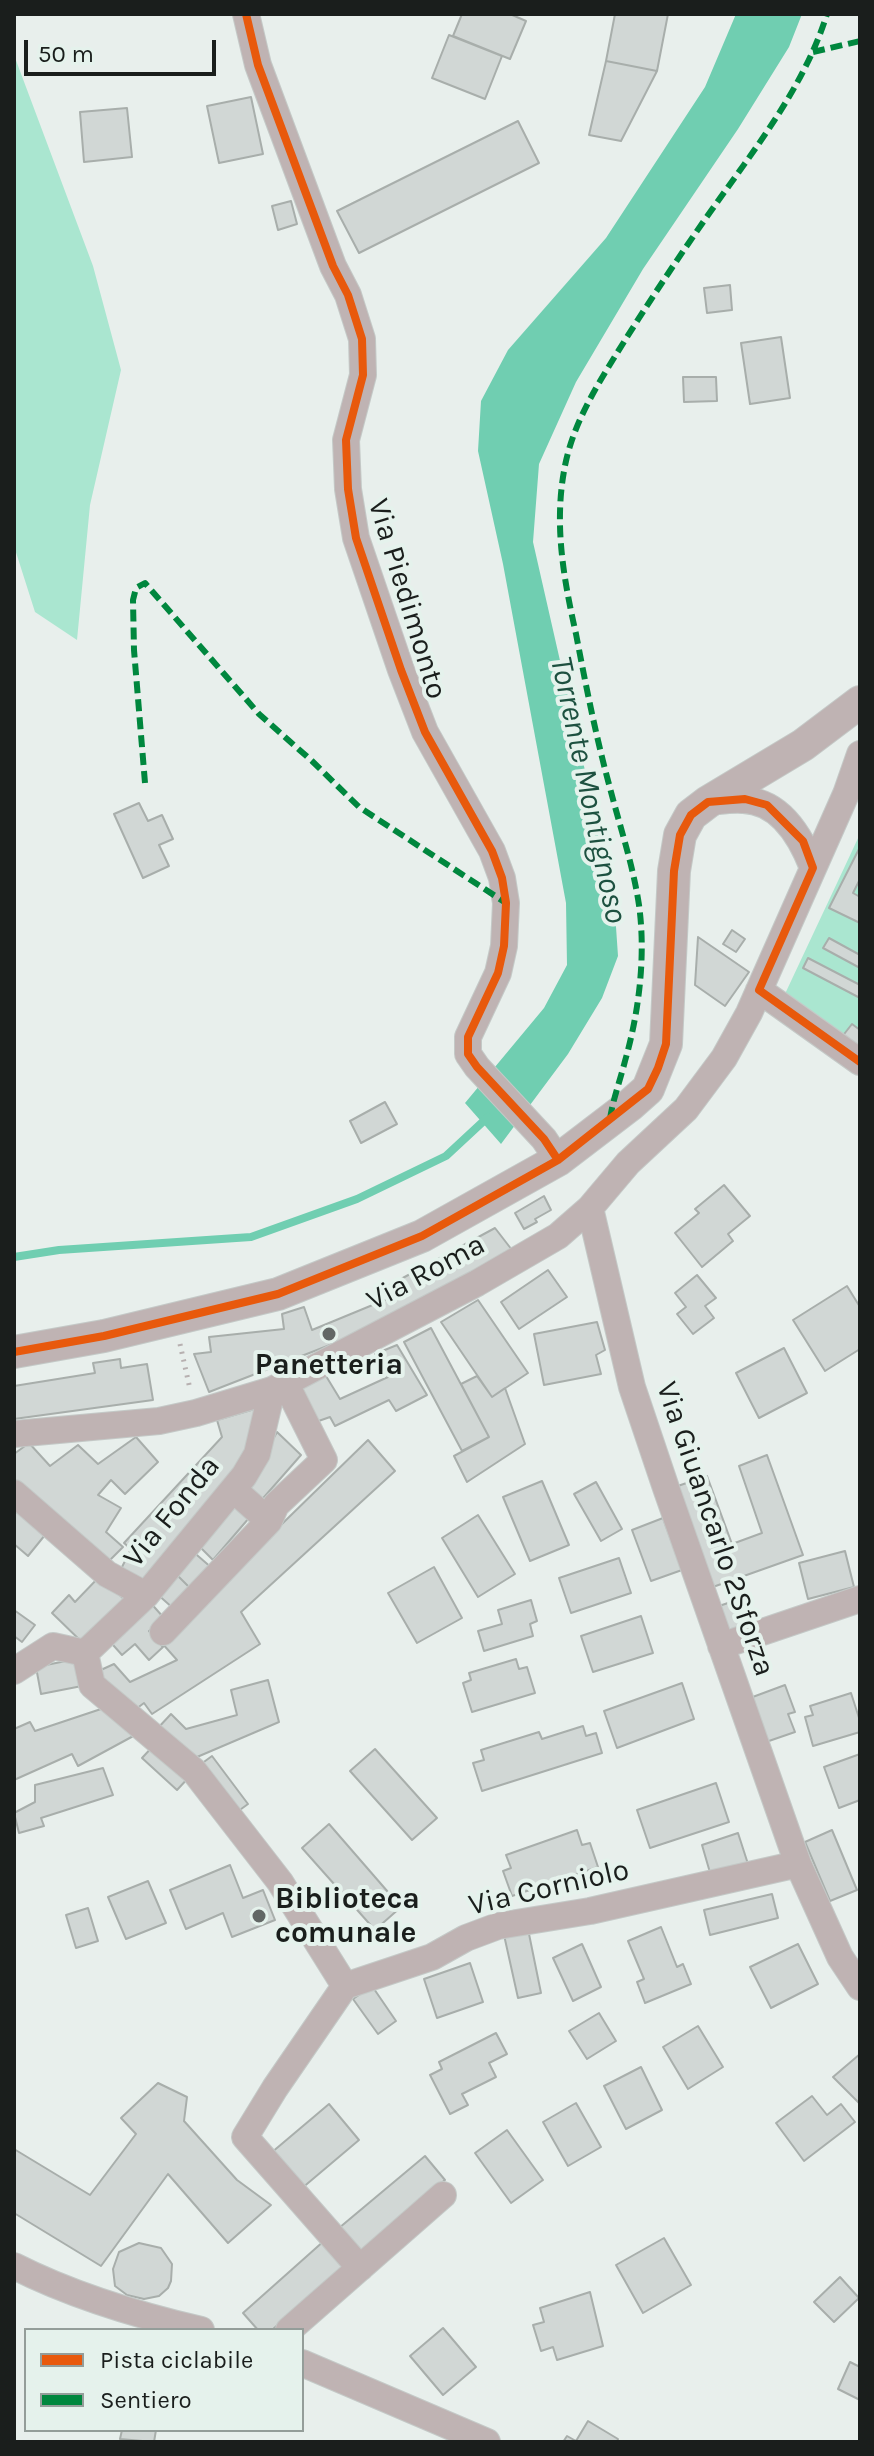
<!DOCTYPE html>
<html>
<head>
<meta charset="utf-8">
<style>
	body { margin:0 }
	#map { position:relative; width:874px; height:2456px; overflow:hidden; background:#e8efec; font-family:Karla,sans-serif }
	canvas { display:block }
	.frame { position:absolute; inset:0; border:16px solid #1a1e1c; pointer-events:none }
	.legend { position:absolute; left:24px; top:2328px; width:280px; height:104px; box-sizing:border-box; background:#e5f2ec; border:2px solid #949d99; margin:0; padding:10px 14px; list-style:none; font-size:24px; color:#1a1e1c }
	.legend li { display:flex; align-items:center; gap:16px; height:40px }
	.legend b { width:40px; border:2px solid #949d99 }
	.scale { position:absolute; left:24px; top:40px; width:192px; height:36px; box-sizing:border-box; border:4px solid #1a1e1c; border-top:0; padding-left:10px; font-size:24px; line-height:28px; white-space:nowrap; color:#1a1e1c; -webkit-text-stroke:6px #e5f2ec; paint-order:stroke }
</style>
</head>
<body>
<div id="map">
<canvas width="874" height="2456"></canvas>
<div class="frame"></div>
<ul class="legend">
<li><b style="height:10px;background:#e8590c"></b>Pista ciclabile</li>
<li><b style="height:10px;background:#00873e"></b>Sentiero</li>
</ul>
<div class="scale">50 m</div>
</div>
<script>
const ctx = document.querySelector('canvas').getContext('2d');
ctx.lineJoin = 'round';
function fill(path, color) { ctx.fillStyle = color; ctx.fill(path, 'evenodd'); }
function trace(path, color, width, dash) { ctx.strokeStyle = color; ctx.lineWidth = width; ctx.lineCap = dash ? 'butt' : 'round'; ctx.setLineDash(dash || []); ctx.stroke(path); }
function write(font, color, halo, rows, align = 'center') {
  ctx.font = font + ' Karla,sans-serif'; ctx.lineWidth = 8; ctx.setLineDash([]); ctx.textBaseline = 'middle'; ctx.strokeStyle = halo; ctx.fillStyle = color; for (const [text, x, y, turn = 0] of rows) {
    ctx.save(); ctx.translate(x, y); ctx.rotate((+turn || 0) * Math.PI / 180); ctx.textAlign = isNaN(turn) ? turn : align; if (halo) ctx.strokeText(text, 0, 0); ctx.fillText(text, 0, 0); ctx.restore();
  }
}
fill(new Path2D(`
	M14,55L93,266L121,370L90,505L77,640L35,612L14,546Z
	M860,834V1055L784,996Z`), '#aae6d0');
fill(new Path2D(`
	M736,14H802L789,47L738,129L643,269L576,382L539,464L533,542L614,898L618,956L602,998L568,1054L501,1144L465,1103L544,1008L567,965L566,903L503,564L478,451L481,401L508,350L606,238L705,87Z`), '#70ceb1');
trace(new Path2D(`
	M14,1257L59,1250L251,1237L357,1199L446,1156L488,1117`), '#70ceb1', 8);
const building = new Path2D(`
	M462,14H510L526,21L510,59L453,36Z
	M615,14H668L657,71L606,61Z
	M449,35L502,56L485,99L432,78Z
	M606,61L657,71L621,141L589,135Z
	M251,97L263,154L219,163L207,106Z
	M127,108L132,157L84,162L80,112Z
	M518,121L539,163L359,253L337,211Z
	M291,201L297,224L278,230L272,206Z
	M730,285L732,310L707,313L704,288Z
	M781,337L790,398L750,404L741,343Z
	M683,377H716L717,401L684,402Z
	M139,803L148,821L162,815L173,839L159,845L169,866L143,878L114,814Z
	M860,847V879L853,893L860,897V923L829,908Z
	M732,930L745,939L736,952L723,944Z
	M698,937L749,972L725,1006L695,985Z
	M829,938L860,955V968L823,948Z
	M808,958L860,985V998L803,968Z
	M852,1024L860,1030V1052L841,1038Z
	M385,1102L397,1124L361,1143L350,1121Z
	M724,1185L750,1216L728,1234L733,1241L702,1267L675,1233L699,1213L695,1209Z
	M544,1196L551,1210L535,1219L537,1222L524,1229L515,1213Z
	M495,1228L512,1250L407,1315L209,1392L194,1354L211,1352L209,1337L284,1329L282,1314L304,1307L312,1330L392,1297L388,1286Z
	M548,1270L567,1297L519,1329L501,1302Z
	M697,1275L716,1298L705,1306L714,1318L693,1334L677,1314L686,1307L675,1293Z
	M847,1286L860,1307V1349L825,1371L793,1320Z
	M478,1300L528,1373L492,1397L441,1322Z
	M597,1322L605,1350L596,1355L601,1374L544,1385L534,1334Z
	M431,1328L489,1437L462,1451L404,1342Z
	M397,1345L427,1395L396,1411L389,1400L335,1426L330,1417L310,1424L290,1391L326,1376L340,1399L388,1377L375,1354Z
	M784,1348L807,1393L759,1418L736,1373Z
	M120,1359L121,1368L147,1364L153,1400L14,1419V1386L95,1373L93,1363Z
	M477,1376L492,1397L505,1388L525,1444L467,1482L454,1456L489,1437L461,1384Z
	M265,1406L237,1473L142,1588L118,1575L131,1549L124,1543L222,1437L217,1420Z
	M277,1432L301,1455L258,1504L244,1493Z
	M136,1437L158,1462L125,1494L111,1480L98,1495L121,1508L106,1532L123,1547L104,1566L14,1485V1454L29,1443L50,1466L78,1445L98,1464Z
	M368,1440L395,1471L241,1612L260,1644L152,1714L144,1703L132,1712L92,1674L114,1664L130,1682L177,1660L161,1642Z
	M767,1455L803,1555L710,1588L672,1488L707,1476L732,1544L762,1533L739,1466Z
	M542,1481L569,1545L530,1561L503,1497Z
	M596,1482L622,1529L601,1541L574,1494Z
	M240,1500L249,1518L213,1560L197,1544Z
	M17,1511L45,1535L28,1556L14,1544V1515Z
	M478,1515L515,1574L478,1597L442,1538Z
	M663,1518L682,1570L651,1581L632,1530Z
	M190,1549L213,1569L192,1590L173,1571Z
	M845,1551L854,1587L808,1599L799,1563Z
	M619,1558L631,1593L571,1613L559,1578Z
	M434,1567L462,1618L417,1643L388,1593Z
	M173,1571L192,1590L174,1609L156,1593Z
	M100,1576L129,1604L87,1647L52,1613L69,1595L75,1602Z
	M746,1597L755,1622L726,1632L716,1607Z
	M148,1600L164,1618L149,1631L163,1647L149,1660L135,1644L122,1655L105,1636Z
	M531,1600L537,1621L530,1624L533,1636L484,1651L478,1631L502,1624L498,1610Z
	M14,1610L35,1625L22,1642L14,1636Z
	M641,1616L653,1653L593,1672L581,1636Z
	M81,1658L87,1685L41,1694L36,1667Z
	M516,1659L519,1669L527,1667L535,1693L472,1712L463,1683L471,1680L469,1673Z
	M268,1680L279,1722L190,1760L157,1729L171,1714L186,1729L237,1715L231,1690Z
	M682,1683L694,1719L617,1748L604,1711Z
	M785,1685L795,1712L788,1714L795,1732L766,1742L750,1698Z
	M851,1693L860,1721V1732L813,1746L805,1717L813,1715L810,1706Z
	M110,1706L137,1734L78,1766L72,1754L14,1780V1729L30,1722L35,1731Z
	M583,1726L586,1736L596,1733L602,1753L482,1791L473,1763L484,1760L481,1750L539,1732L542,1739Z
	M156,1743L191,1775L177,1790L142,1758Z
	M375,1749L437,1818L412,1840L350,1771Z
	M860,1754V1800L839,1808L824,1767Z
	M212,1756L248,1804L233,1815L197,1767Z
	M103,1768L113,1795L41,1818L44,1826L19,1833L14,1813L35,1802V1785Z
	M716,1783L729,1822L650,1848L637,1810Z
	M329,1824L401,1907L375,1930L302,1848Z
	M577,1830L582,1845L590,1843L598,1867L512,1896L503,1871L511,1868L506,1855Z
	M832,1830L857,1890L830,1901L805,1842Z
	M738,1833L748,1864L711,1876L702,1845Z
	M230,1865L243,1898L263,1890L275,1920L232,1937L223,1913L186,1929L170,1890Z
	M148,1881L166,1923L126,1939L108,1897Z
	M772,1894L778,1918L710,1935L704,1910Z
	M88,1908L98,1941L76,1948L66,1915Z
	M661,1927L677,1967L683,1964L691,1984L645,2003L637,1982L644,1979L628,1941Z
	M528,1929L541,1993L518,1998L504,1935Z
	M582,1944L601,1987L573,2001L553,1958Z
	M798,1944L818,1984L771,2008L750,1967Z
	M470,1963L483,2002L437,2018L424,1979Z
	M372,1986L396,2021L378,2034L353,1999Z
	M599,2013L616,2041L587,2059L569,2031Z
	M698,2026L723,2067L688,2089L663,2047Z
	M496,2033L507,2054L489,2063L496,2077L462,2094L468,2105L450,2114L430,2075L442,2069L439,2062Z
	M860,2054V2104L833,2077Z
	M641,2067L662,2110L626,2129L604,2086Z
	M158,2083L187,2097L184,2121L237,2180L271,2205L228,2243L168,2174L101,2266L14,2213V2149L90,2195L136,2134L121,2118Z
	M812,2096L827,2115L841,2104L855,2122L804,2161L776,2123Z
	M576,2103L601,2147L568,2166L543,2122Z
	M329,2104L359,2140L301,2189L271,2153Z
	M507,2130L543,2180L511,2203L475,2153Z
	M425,2156L445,2180L359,2252L339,2228Z
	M664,2238L691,2285L643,2313L616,2265Z
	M325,2240L346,2264L272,2330H258L243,2313Z
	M139,2243L161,2248L172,2264L171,2281L168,2288L159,2296L144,2299L127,2295L115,2286L113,2269L119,2252Z
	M840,2277L859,2298L834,2322L814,2302Z
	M590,2292L603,2346L557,2360L553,2347L541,2351L533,2325L544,2322L540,2308Z
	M443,2328L476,2367L443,2395L410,2356Z
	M850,2362L860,2367V2400L838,2389Z
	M588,2421L618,2439L617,2442H563L567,2436L576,2441Z
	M122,2430H156L154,2442L120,2439Z`);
fill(building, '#d1d7d5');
trace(building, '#a8aeab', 2);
const minor = new Path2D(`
	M246,14L258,65L333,266L348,295L362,339L363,375L346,440L348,489L356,538L401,670L425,732L492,851L502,878L506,903L504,946L498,973L468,1037V1054L477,1067L544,1139L558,1160
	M711,802C721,801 732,799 743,800C780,801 801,837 813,868
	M759,990L860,1062
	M590,1208L632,1387L666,1488L798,1864L840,1957L860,1987
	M14,1434L159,1421L196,1413L272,1390L477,1283L558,1236L590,1208L628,1163L686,1109L724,1058L749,1013L846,794L860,754
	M234,1490L269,1521
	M14,1493L107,1574L146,1595
	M163,1632L269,1521L276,1505L324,1460L286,1384
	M721,1646L860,1599
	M85,1653L92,1685L194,1771L280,1882L345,1986
	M85,1653L146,1595L244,1476L257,1454L272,1390
	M14,1671L53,1646L85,1653
	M345,1986L432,1957L466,1938L498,1926L590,1911L798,1864
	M345,1986L275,2088L245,2137L360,2268
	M14,2266C73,2296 137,2315 201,2330
	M289,2330L443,2195
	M302,2363L487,2442`);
const tertiary = new Path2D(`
	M14,1352L104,1336L278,1294L422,1236L558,1160L630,1105L648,1089L666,1044L674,871L680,835L691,815L708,802L803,745L860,702`);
trace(minor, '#c4c9c7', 28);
trace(tertiary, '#c4c9c7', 34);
trace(new Path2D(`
	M180,1344L190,1389`), '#b7b0b0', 5, [2, 6]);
trace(minor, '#bfb3b3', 26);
trace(tertiary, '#bfb3b3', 32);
trace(new Path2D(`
	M813,52L860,41
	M145,783L134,650L133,600L136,588L145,583L259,714L312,761L359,807L506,903
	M610,1119C613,1099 620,1081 625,1061C639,1012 646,956 639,905C633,865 620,827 610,788C596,737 586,686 576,634C563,576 553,520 566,461C576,416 603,376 627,337C656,291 686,246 718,201C760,142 805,84 827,14`), '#00873e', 6, [12, 6]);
trace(new Path2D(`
	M246,14L258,65L333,266L348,295L362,339L363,375L346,440L348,489L356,538L401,670L425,732L492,851L502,878L506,903L504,946L498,973L468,1037V1054L477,1067L544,1139L558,1160
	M14,1352L104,1336L278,1294L422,1236L558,1160L648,1089L658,1068L666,1044L674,871L680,835L691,815L708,802L745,799L767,805L803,841L813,868L759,990L860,1062`), '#e8590c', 8);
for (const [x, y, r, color] of [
	[329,1334,8,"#626765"],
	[259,1916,8,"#626765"]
]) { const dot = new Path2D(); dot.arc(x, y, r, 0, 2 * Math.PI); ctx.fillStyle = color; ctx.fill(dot); trace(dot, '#e5f2ec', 3); }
write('30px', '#1a1e1c', '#e5f2ec', [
	["Via Piedimonto",407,599,73],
	["Via Roma",426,1273,-28],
	["Via Fonda",172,1512,-51],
	["Via Giuancarlo 2Sforza",715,1529,71],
	["Via Corniolo",549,1888,-13]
]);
write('bold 30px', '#1a1e1c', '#e5f2ec', [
	["Panetteria",329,1365],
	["Biblioteca",275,1899,"left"],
	["comunale",275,1933,"left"]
]);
write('italic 32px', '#1d5140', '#e5f2ec', [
	["Torrente Montignoso",588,790,78]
]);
</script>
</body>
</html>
